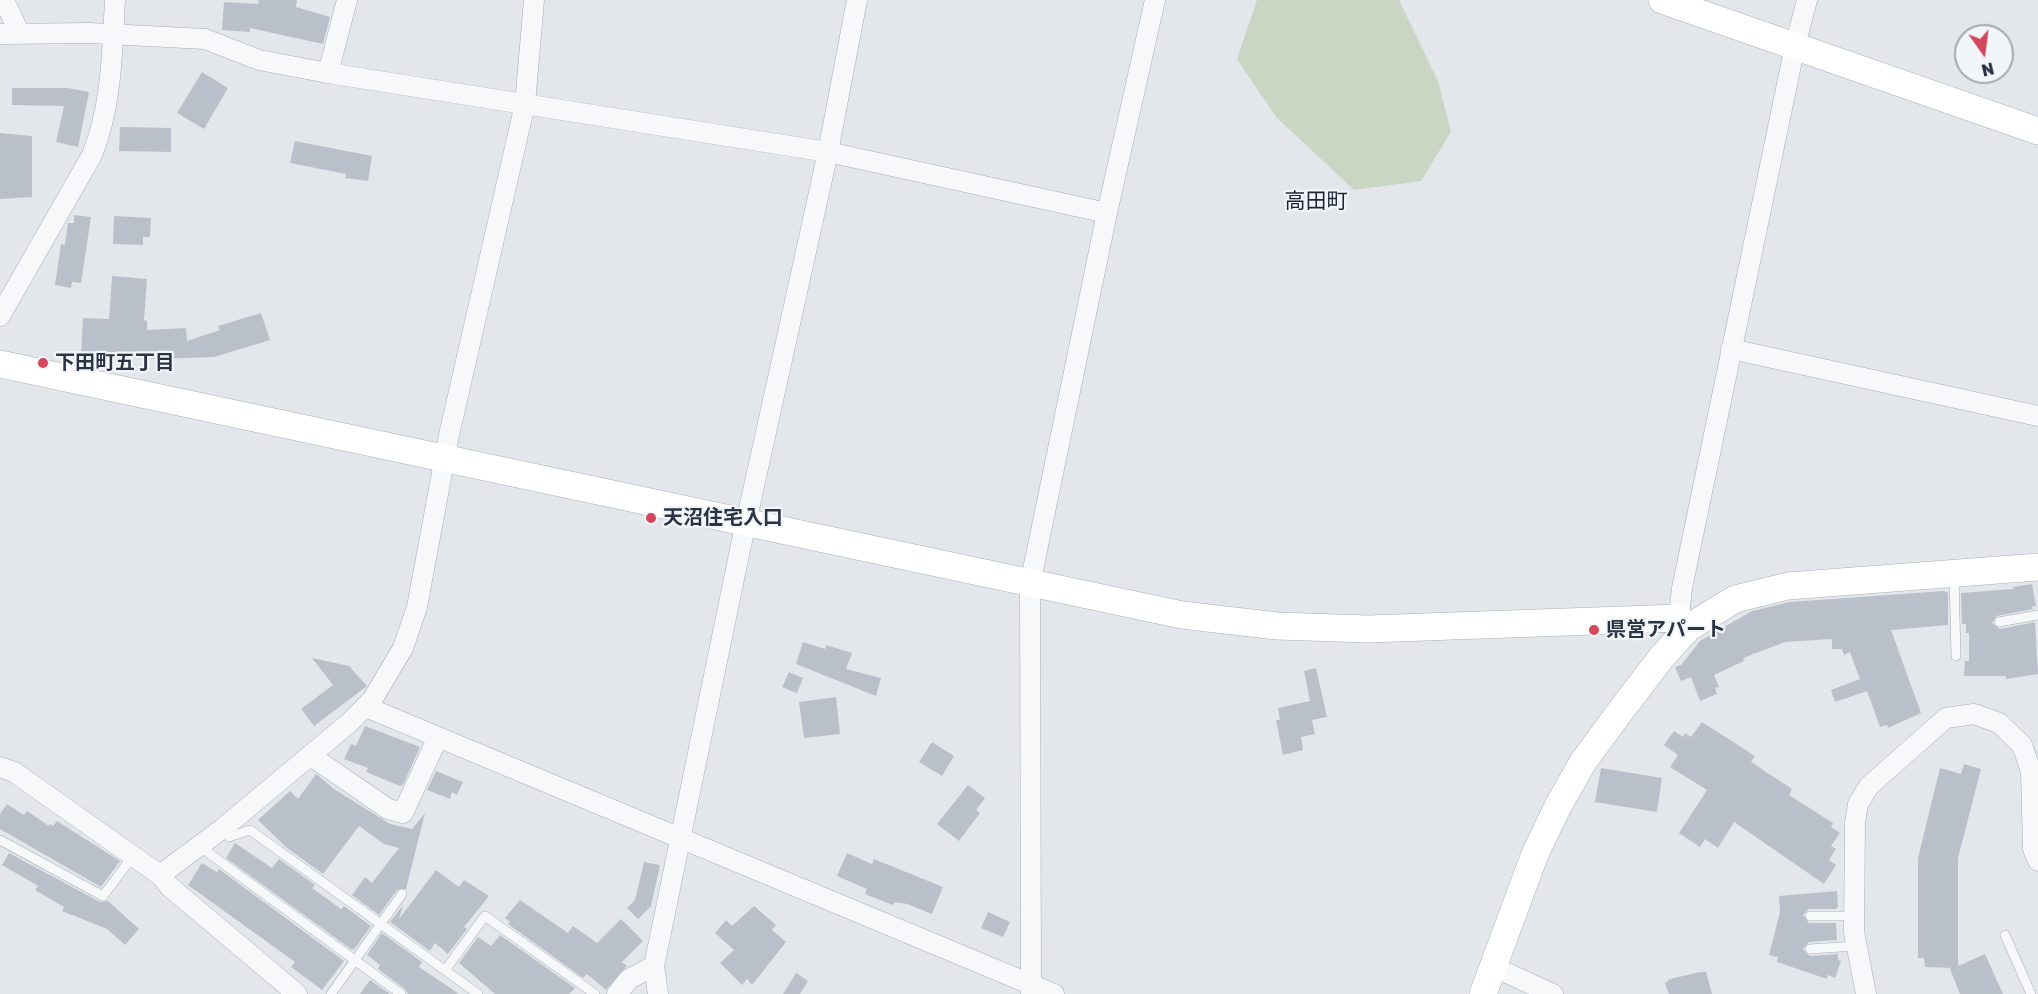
<!DOCTYPE html>
<html>
<head>
<meta charset="utf-8">
<style>
	body { margin:0 }
	#map { position:relative; width:2038px; height:994px; overflow:hidden; background:#e3e7ec; font-family:"Golos Text",sans-serif }
	canvas { display:block }
	.north { position:absolute; left:1954px; top:24px; width:60px; height:60px; box-sizing:border-box; background:#f3f6f9; border:2px solid #a3a8b1; border-radius:50%; rotate:166deg; font-size:16px; font-weight:700; line-height:24px; text-align:center; color:#2a3445 }
	.north::after { content:''; display:block; margin:auto; width:21px; height:27px; background:#d3465b; clip-path:polygon(50% 0,100% 100%,50% 72%,0 100%) }
</style>
</head>
<body>
<div id="map">
<canvas width="2038" height="994"></canvas>
<div class="north">N</div>
</div>
<script>
const ctx = document.querySelector('canvas').getContext('2d');
ctx.lineJoin = 'round';
function fill(path, color) { ctx.fillStyle = color; ctx.fill(path, 'evenodd'); }
function trace(path, color, width, dash) { ctx.strokeStyle = color; ctx.lineWidth = width; ctx.lineCap = dash ? 'butt' : 'round'; ctx.setLineDash(dash || []); ctx.stroke(path); }
function write(font, color, halo, rows, align = 'center') {
  ctx.font = font + ' "Golos Text","Noto Sans JP",sans-serif'; ctx.lineWidth = 4.5; ctx.setLineDash([]); ctx.textBaseline = 'middle'; ctx.strokeStyle = halo; ctx.fillStyle = color; for (const [text, x, y, turn = 0] of rows) {
    ctx.save(); ctx.translate(x, y); ctx.rotate((+turn || 0) * Math.PI / 180); ctx.textAlign = isNaN(turn) ? turn : align; if (halo) ctx.strokeText(text, 0, 0); ctx.fillText(text, 0, 0); ctx.restore();
  }
}
fill(new Path2D(`
	M1257,0H1399L1438,81L1451,132L1421,181L1354,190L1276,117L1237,59Z`), '#c9d6c4');
fill(new Path2D(`
	M259,0H297L296,7L330,17L323,44L250,28V32L222,30L224,2L258,4Z
	M202,72L228,88L204,129L177,113Z
	M12,88H68L89,92L78,147L56,142L64,106L12,105Z
	M120,127L171,128V152L119,151Z
	M0,133L32,136V197L0,199Z
	M295,141L372,156L368,181L345,178L346,174L290,163Z
	M74,215L91,217L81,283L72,282L71,288L55,285L61,244L65,245L68,223H74Z
	M114,216L151,218L150,237H143V245L113,244Z
	M112,276L147,279L144,320L147,321V330L186,328L187,341L220,330L218,326L261,313L270,340L214,357L154,359L81,356L83,318L109,319Z
	M2032,584L2036,606H2032L2033,609L1997,616L1992,623L2000,629L2035,622L2038,674L2006,679V676H1964L1965,661H1969V633H1966V624H1962L1961,593L2014,589L2013,587Z
	M1944,591L1948,593V625L1891,630L1921,713L1888,728L1887,725L1880,727L1867,691L1835,702L1831,690L1860,679L1850,652L1844,655L1842,649H1832V639L1785,642L1743,658L1744,661L1714,675L1719,687L1715,688L1717,694L1700,701L1691,677L1681,681L1675,667L1681,665L1700,641L1752,611L1790,602Z
	M803,642L825,649L826,645L852,653L846,669L881,678L876,696L796,664Z
	M312,658L349,666L367,686L314,726L301,709L333,685Z
	M1316,668L1327,717L1312,720L1315,734L1301,737L1303,750L1283,755L1276,720H1280L1278,708L1310,701L1304,671Z
	M789,672L803,678L797,693L782,687Z
	M836,697L840,734L804,738L799,702Z
	M1702,722L1755,756L1751,762L1792,789L1789,795L1833,823L1831,827L1840,833L1831,846L1836,849L1829,860L1836,865L1824,884L1734,822L1718,848L1705,839L1700,847L1679,833L1707,790L1670,767L1678,755L1664,745L1674,731L1683,737L1685,733L1691,737Z
	M365,726L420,747L403,785L400,786L366,772L368,768L344,759L351,744L356,746Z
	M932,742L954,756L942,776L919,762Z
	M1964,764L1981,769L1958,858V966L1985,954L2003,994H1960L1950,969L1952,968L1925,967L1924,958H1918V858L1940,768L1961,774Z
	M1601,768L1662,778L1657,812L1595,802Z
	M436,771L463,782L457,795L452,792L450,799L427,790Z
	M316,774L334,789L390,824L412,829L425,813L406,889L397,890L379,915L352,895L365,877L372,883L399,848L384,844L359,826L323,874L287,848L258,820L290,791L298,799Z
	M968,785L985,798L976,810L980,813L959,841L937,824Z
	M7,804L24,815L27,811L49,826L50,824L53,826L57,821L120,861L101,887L0,829V814Z
	M235,843L272,868L279,859L315,885L312,888L341,909L344,906L371,926L356,947L352,950L226,858Z
	M9,853L100,902L108,901L139,929L125,945L107,929L62,911L64,907L35,890L38,886L2,865Z
	M847,853L872,864L874,859L943,887L932,914L907,904L895,902L893,905L865,894L867,889L837,876Z
	M644,862L660,865L651,906L638,919L627,908L635,900Z
	M202,863L217,872L219,869L344,961L322,990L291,967L295,962L188,885Z
	M436,870L459,887L464,880L489,896L464,927L467,929L448,954L435,943L430,951L390,922L403,905L399,919Z
	M1837,891L1838,907L1835,909H1809L1803,915L1809,923H1836L1837,940L1809,942L1803,949L1810,956L1838,954V960L1841,961L1835,978L1828,975L1827,979L1777,962L1778,957L1769,955L1780,912L1779,896Z
	M520,900L568,933L573,926L597,943L621,919L643,941L622,962L627,966L606,990L587,974L583,978L508,924L510,922L505,918Z
	M754,906L776,925L772,930L786,942L752,985L747,979L742,985L720,963L734,950L715,933L726,920L732,926Z
	M988,912L1010,922L1003,937L981,928Z
	M382,933L422,962L419,967L459,994H408L405,989L378,969L380,965L367,955Z
	M500,935L575,988L569,994H495L459,963L478,937L491,946Z
	M1700,972H1706L1712,994H1669L1665,983L1670,979Z
	M796,973L808,981L800,994H783Z
	M370,980L390,994H360Z`), '#bac0ca');
const lane = new Path2D(`
	M1954,577L1956,656
	M1999,622L2038,615
	M222,829L229,837L250,830L478,994
	M0,840L103,896L133,856
	M199,846L401,994
	M1810,916H1854
	M2005,935L2031,994
	M1810,949L1856,946
	M446,969L485,916L595,994
	M331,994L402,894`);
const street = new Path2D(`
	M4,0L20,34
	M0,34L90,33L205,39L259,60L328,73L828,152L1107,213
	M328,73L347,0
	M0,316L92,155C112,105 112,53 115,0
	M1731,349L2038,416
	M1679,618L1682,588L1795,46L1807,0
	M366,707L1054,994
	M311,756L388,809L403,813L438,737
	M0,767L14,772L160,875L170,887L297,994
	M160,875L222,829L349,723L372,700L403,648L417,607L449,435L525,104L534,0
	M1494,967L1553,994
	M617,994L629,979L654,966
	M658,994L654,966L741,545L828,152L857,0
	M1031,994L1030,584L1107,213L1155,0
	M1866,994L1854,932L1855,823L1858,804L1869,786L1946,718L1974,714L1999,723L2022,745L2031,771L2033,849L2038,861`);
const secondary = new Path2D(`
	M1662,0L2038,131
	M0,364L1182,615L1277,626L1368,629L1679,618L1688,628
	M1483,994L1535,854L1558,806L1583,762L1619,713L1661,658L1688,628L1735,599L1788,586L2038,567`);
trace(lane, '#a8aeb7', 10);
trace(street, '#a8aeb7', 21);
trace(secondary, '#a8aeb7', 28);
trace(lane, '#f7f8fa', 9);
trace(street, '#f7f8fa', 20);
trace(secondary, '#fff', 27);
for (const [x, y, r, color] of [
	[43,363,6,"#d3465b"],
	[651,518,6,"#d3465b"],
	[1594,630,6,"#d3465b"]
]) { const dot = new Path2D(); dot.arc(x, y, r, 0, 2 * Math.PI); ctx.fillStyle = color; ctx.fill(dot); trace(dot, '#f3f6f9', 2); }
write('bold 20px', '#2a3445', '#f3f6f9', [
	["下田町五丁目",55,363],
	["天沼住宅入口",663,518],
	["県営アパート",1606,630]
], 'left');
write('21px', '#1c2536', '#f3f6f9', [
	["高田町",1316,201]
]);
</script>
</body>
</html>
